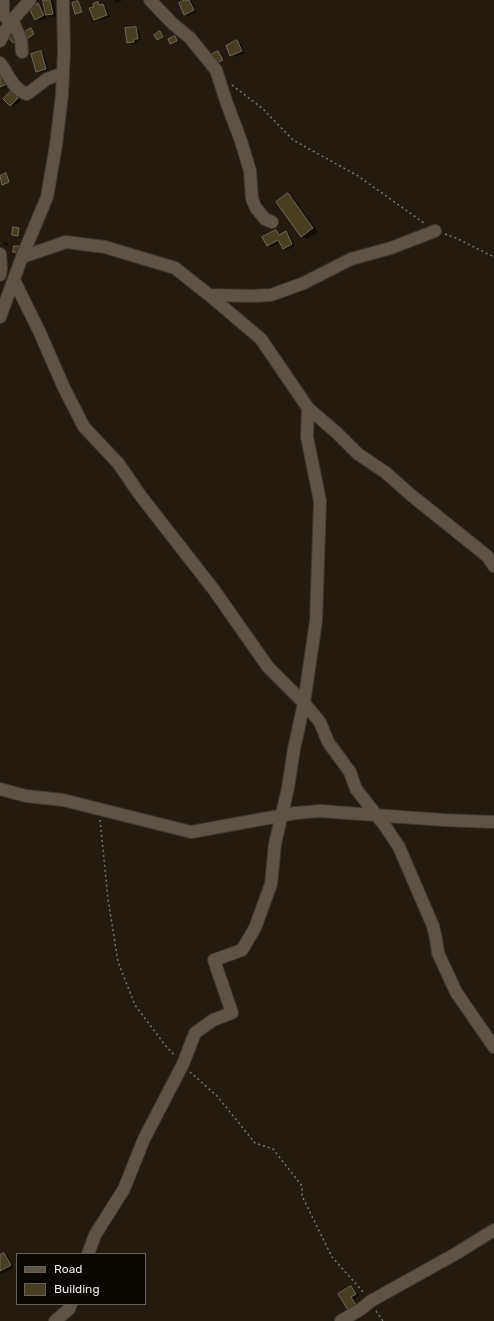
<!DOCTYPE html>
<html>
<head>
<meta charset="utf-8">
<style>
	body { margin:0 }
	#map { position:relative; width:494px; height:1321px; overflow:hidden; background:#231b10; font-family:Rubik,sans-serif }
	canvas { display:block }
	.legend { position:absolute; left:16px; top:1253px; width:130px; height:52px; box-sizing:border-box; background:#0a0703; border:1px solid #65615b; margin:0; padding:5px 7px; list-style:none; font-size:12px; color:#ede7df }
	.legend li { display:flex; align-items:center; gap:8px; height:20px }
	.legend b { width:20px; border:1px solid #65615b }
</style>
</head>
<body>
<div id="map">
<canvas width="494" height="1321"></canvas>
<ul class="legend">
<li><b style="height:5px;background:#5d5447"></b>Road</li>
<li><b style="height:11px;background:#483f21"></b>Building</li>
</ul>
</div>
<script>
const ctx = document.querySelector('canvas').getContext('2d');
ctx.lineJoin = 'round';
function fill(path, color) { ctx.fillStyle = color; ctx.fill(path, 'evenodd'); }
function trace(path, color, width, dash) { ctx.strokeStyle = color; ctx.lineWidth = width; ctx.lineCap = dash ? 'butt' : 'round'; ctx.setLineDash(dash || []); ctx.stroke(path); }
fill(new Path2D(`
	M44,0H53L56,16L50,17L47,15Z
	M114,0H123L117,3Z
	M188,0L192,2L197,12L188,16L185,14Z
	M78,2L83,12L78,14L76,13Z
	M33,3L41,6L47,17L39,21L36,19Z
	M98,3L106,7L110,17L98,21L94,19L96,7Z
	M136,28L139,30L141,40L137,41V43L132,44L128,42Z
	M31,29L35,35L29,39L27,38Z
	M160,32L164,38L159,40L158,39Z
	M175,37L178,42L173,44L171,43Z
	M237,42L241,44L245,53L235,57L231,55Z
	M41,52L44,54L49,70L40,73L37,71Z
	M218,52L224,60L219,63L218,62Z
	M0,77L10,86L2,89L0,88Z
	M15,95L21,101L14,107L10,105Z
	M289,195L294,198L318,232L307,239L301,236Z
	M260,199L264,203L260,206L257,202Z
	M19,229H20L19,236L14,235Z
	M276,231L281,235L286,232L289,234L295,246L287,250L283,248L280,243L271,247L268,245Z
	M4,242L8,243V246L4,245Z
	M4,1254L8,1256L14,1268L2,1274L0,1273V1256Z
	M351,1287L354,1289L359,1296L354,1299L359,1307L348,1309Z`), '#0007');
const building = new Path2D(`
	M43,0H50L53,14L46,15Z
	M185,0H189L194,10L184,15L179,3Z
	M78,1L82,12L75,14L72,3Z
	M33,2L35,5L38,3L44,15L35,20L27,5Z
	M98,2L99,5L103,4L107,15L94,20L89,8L94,7L93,4Z
	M136,27L138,39H134V42L127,43L125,28Z
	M31,28L34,34L27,39L23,33Z
	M11,30L18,39L13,43L6,34Z
	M160,31L163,37L157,40L154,35Z
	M175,36L177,41L170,44L168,39Z
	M237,40L242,51L230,56L226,46Z
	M41,51L46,69L36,72L31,54Z
	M218,51L223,60L217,63L212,54Z
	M3,74L7,84L0,87V76Z
	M11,91L18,98L10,106L3,99Z
	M6,173L9,182L2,185L0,176Z
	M288,193L313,228L301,237L276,202Z
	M13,227L19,228L18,236L12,235Z
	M276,230L279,235L286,231L292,244L283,249L278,240L267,246L262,237Z
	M14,246H21L20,253L13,252Z
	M4,1253L11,1265L0,1271V1255Z
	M351,1286L356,1294L351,1297L356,1305L348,1310L338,1294Z`);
fill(building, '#483f21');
trace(building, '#6d6859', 1);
const street = new Path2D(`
	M3,0V14L10,23L15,26L21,40L22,52
	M150,0L172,23L190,38L216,70L226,101L241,141L250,171L252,199L256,208L265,219L272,222
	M0,41C8,23 17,15 30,0
	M0,63C9,74 12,89 27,94L47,79L63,73
	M0,254L1,268L0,275
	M22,257L66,242L105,247L175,268L209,295L251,296L271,295L304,283L351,259L391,248L435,231
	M14,280L40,333L64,388L84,427L118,463L140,495L214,590L268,667L304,703L320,722L328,742L350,772L356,789L385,826L399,847L433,926L436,939L438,953L456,992L494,1047
	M209,295L261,339L308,408L337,433L358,454L385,472L411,495L487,556L494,566
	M0,789L26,796L63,800L191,832L296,813L320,811L443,820L494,822
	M88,1254L95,1235L124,1189L144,1139L183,1064L195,1033L213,1020L232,1013L214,960L242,950L255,928L271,884L275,844L288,788L294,749L304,703L316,621L320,501L307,437L308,408
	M55,1321L69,1309L71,1304
	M341,1321L361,1309L371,1301L457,1253L494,1230`);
const secondary = new Path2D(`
	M0,317L22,257L47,197L56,145L62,95L64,51L63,0`);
trace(street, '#3e3832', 14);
trace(secondary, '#3e3832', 14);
trace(new Path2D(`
	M232,85L263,109L293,140L358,176L424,223
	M445,234L456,238L494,257
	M100,820L108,899L118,962L135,1005L165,1045L175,1056
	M190,1072L217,1096L255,1143L273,1149L302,1186V1196L332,1257L364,1293
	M376,1311L383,1321`), '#7b746a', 1.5, [2, 3]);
trace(street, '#5d5447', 12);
trace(secondary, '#5d5447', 12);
</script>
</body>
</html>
